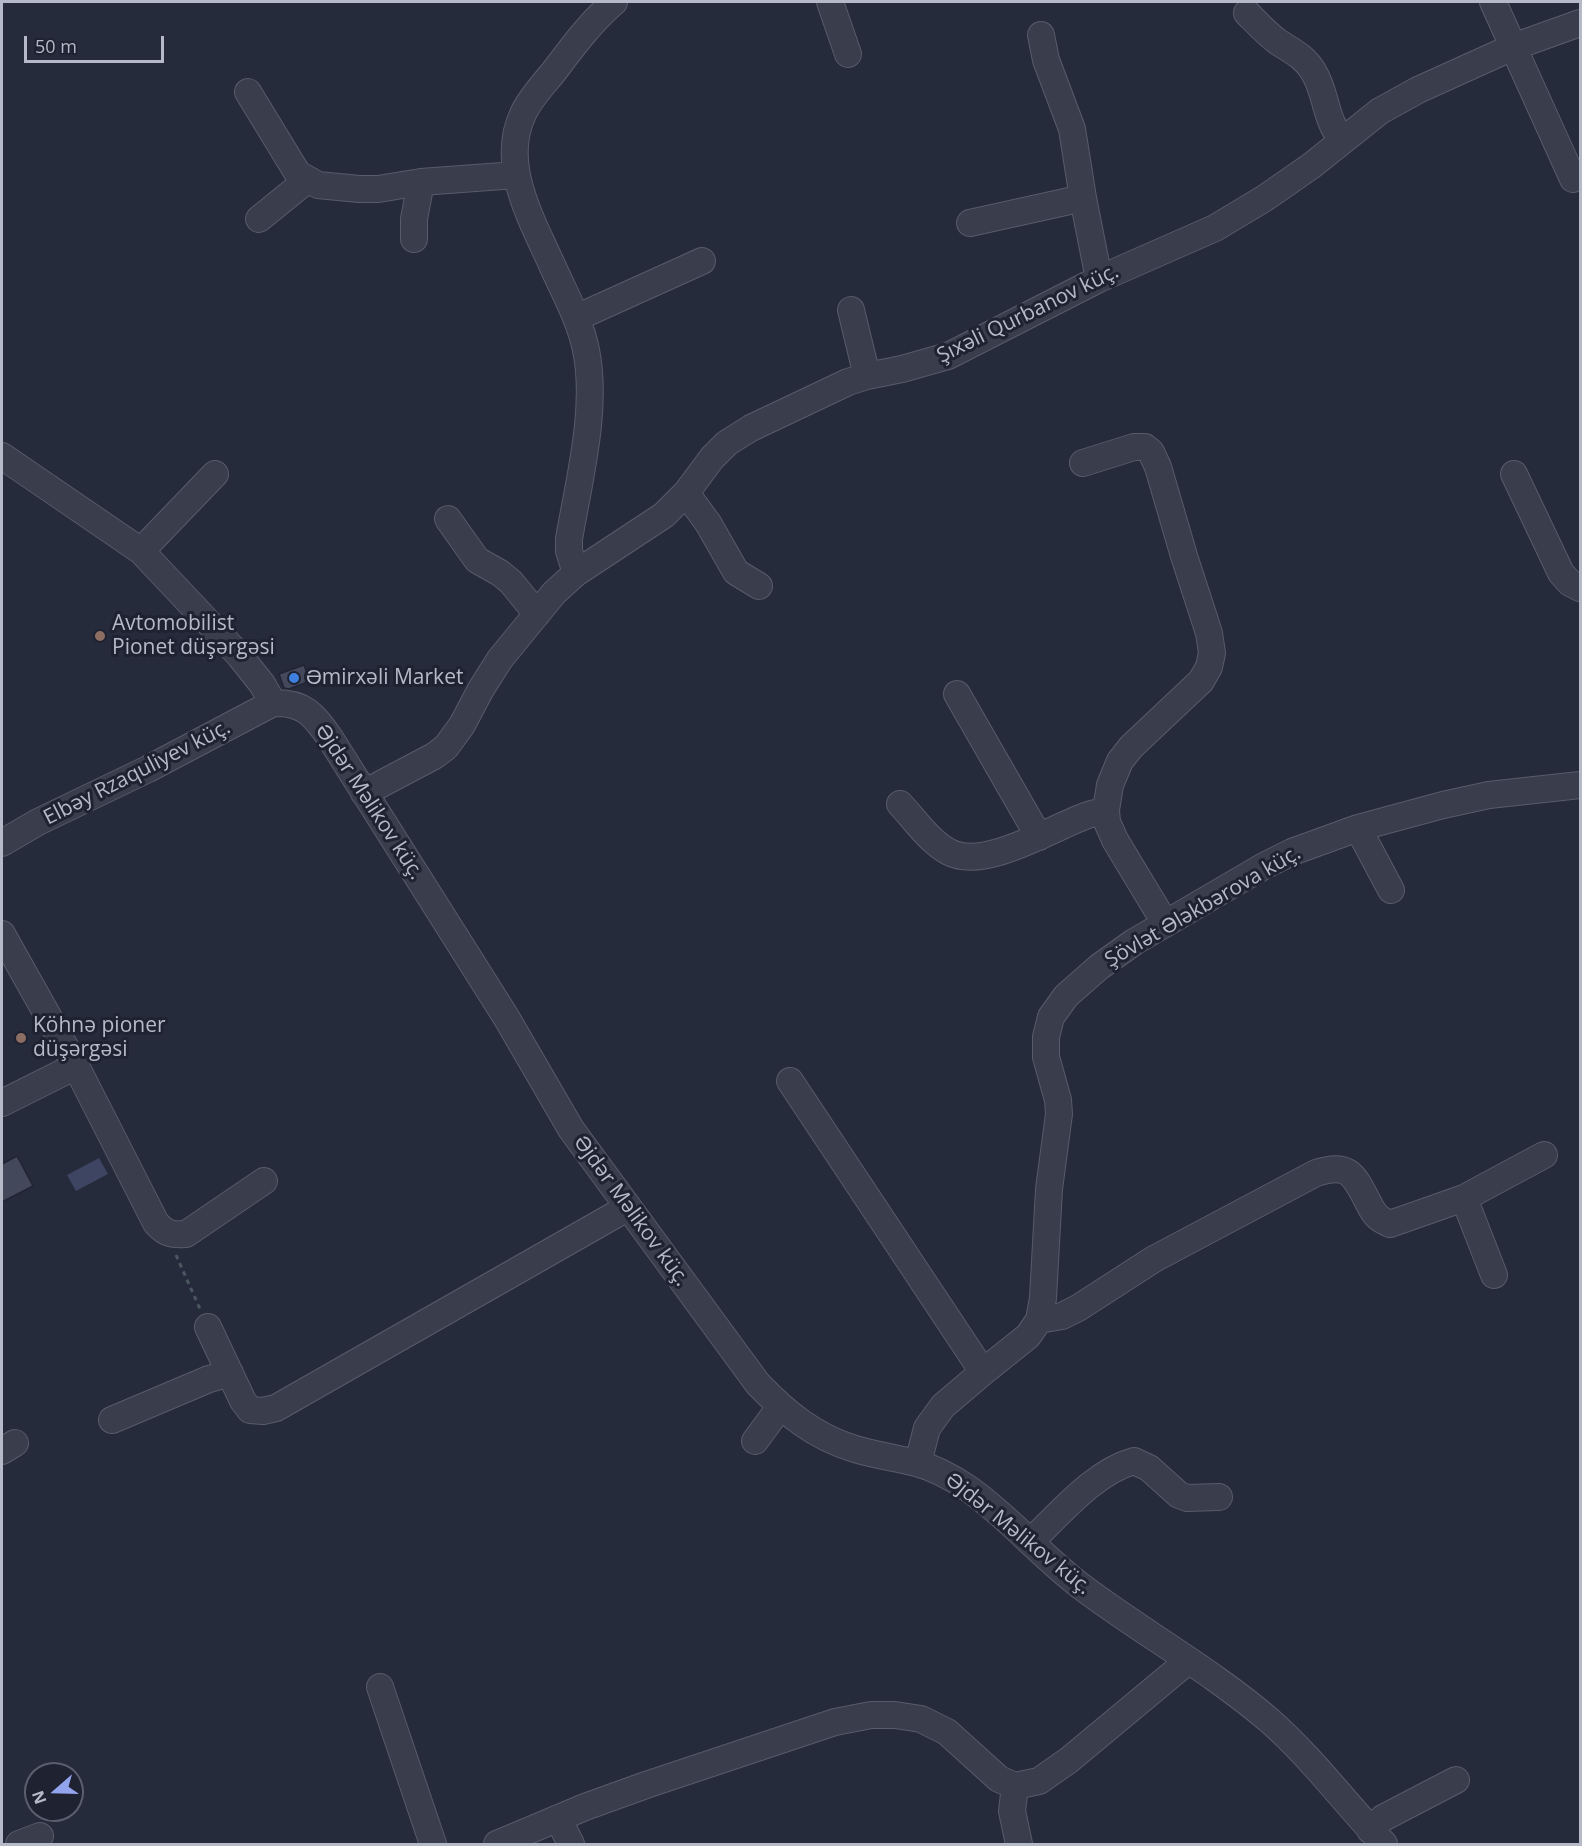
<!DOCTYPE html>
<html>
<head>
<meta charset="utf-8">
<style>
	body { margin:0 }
	#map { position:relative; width:1582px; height:1846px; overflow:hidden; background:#262b3b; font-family:"Open Sans",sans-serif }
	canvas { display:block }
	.frame { position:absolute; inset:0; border:3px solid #b6b9c7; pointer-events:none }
	.north { position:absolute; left:24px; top:1762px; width:60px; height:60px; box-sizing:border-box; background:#1f2231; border:2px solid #5b5e6d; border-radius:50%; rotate:250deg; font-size:16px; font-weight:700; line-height:24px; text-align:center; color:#b6b9c7 }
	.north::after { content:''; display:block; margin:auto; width:21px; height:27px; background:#93a4ee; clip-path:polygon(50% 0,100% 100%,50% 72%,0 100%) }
	.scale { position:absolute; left:24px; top:36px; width:140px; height:27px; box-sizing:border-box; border:3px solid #b6b9c7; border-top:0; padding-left:8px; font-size:18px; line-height:21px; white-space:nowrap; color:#b6b9c7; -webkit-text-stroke:4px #1f2231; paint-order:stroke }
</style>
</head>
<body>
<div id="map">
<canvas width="1582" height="1846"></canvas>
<div class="frame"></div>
<div class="north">N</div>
<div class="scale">50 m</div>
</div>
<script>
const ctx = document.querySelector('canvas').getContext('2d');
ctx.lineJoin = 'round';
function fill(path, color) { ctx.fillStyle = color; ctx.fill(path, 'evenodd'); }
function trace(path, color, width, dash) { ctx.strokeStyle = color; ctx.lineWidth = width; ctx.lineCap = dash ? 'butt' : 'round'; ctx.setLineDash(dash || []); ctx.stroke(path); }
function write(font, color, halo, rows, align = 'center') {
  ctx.font = font + ' "Open Sans",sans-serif'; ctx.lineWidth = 6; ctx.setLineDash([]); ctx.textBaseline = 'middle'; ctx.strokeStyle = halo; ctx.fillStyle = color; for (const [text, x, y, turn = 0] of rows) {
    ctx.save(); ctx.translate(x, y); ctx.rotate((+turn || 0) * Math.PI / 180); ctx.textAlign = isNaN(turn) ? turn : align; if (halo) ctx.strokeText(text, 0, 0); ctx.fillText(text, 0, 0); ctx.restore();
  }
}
fill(new Path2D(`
	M99,1158L108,1174L76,1191L67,1175Z`), '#3d4563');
const building = new Path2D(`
	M304,665L310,681L289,689L284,688L279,674Z
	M17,1156L33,1186L2,1202V1164Z`);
fill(building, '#43485b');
trace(building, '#212433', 1.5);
const minor = new Path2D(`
	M830,2L848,54
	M1493,2L1573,179
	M1247,13C1257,23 1267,34 1278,42C1292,51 1305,57 1313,71C1327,93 1324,118 1342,140
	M1041,35L1046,60L1072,129L1083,198L1099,279
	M248,92L298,174L318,185L359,189H378L421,182L516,175
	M259,219L307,180
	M970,223L1083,198
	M414,239V219L421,182
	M851,310L867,376
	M576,318L702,261
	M2,456L141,551L239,655L262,684L273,703
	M1083,463L1134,447H1145L1151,452L1158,467L1184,556L1209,633L1212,653L1209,667L1201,681L1131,747L1120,761L1110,785L1106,810L1107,822L1115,840L1165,923
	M1514,474L1561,573L1570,583L1580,588
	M686,493L708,523L736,572L759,586
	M448,519L477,560L500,573L511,582L537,614
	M141,551L215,474
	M576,573L569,551V539C579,480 598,408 586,350C580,320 564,292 552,265C532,220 499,164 523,114C530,98 544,84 555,70C573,46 591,22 614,2
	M957,694L1039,837
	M364,793L434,756L446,747L462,725L481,689L500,659L554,593L576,573L664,515L686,493L712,458L727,443L751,428L848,382L867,376L902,369L948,356L1099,279L1215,228L1265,198L1311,166L1380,111L1418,90L1513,47L1580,23
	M900,804C915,820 930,842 949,852C985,871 1053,827 1088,815C1094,813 1100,812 1106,810
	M1358,828L1391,890
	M2,843L38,822L148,769L273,703C304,702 313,714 330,738L506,1017L571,1129L758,1384C787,1414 815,1437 855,1449C875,1455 896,1458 916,1463C935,1468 953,1478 969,1489C1010,1518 1042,1557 1082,1587C1143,1633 1212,1671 1270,1721C1312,1758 1346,1804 1384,1844
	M2,934L76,1066L156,1223C166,1234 172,1235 186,1234L264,1181
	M790,1081L983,1372
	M2,1103L76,1066
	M1464,1198L1494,1275
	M1039,1320L1062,1316L1078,1308L1154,1259L1316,1173C1348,1163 1353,1173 1367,1200C1370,1206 1373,1213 1378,1217C1381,1220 1386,1222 1390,1224L1464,1198L1544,1155
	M208,1327L243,1401L250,1410L263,1411L276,1408L627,1208
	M112,1420L209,1379L230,1373
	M755,1441L780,1407
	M2,1451L15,1443
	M918,1463L927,1428L943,1406L983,1372L1028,1336L1039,1320L1043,1298L1049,1189L1059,1114L1058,1100L1046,1057V1037L1051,1017L1066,996L1099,967L1134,942L1264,866L1292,852L1358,828L1443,805L1489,795L1580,785
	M1030,1542C1060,1514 1094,1472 1134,1461L1149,1468L1179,1495L1187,1498L1219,1497
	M380,1687L433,1844
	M1015,1786L1012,1811L1019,1844
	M558,1818L571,1844
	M1370,1830L1383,1818L1456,1780
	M19,1844L40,1836
	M497,1844L585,1807L646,1785L835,1722L871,1715H895L921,1719L947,1732L999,1779L1015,1786L1039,1781L1069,1760L1188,1661`);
trace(minor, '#585b6a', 28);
trace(new Path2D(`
	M176,1255L200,1309`), '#4a575e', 3, [4.5, 4.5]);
trace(minor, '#3a3d4c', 26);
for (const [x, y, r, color] of [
	[100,636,6,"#8d6e63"],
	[294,678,6,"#3f7fe0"],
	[21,1038,6,"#8d6e63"]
]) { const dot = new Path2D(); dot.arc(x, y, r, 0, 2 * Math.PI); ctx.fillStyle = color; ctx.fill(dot); trace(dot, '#1f2231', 2); }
write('21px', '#b6b9c7', '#1f2231', [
	["Şıxəli Qurbanov küç.",1028,314,-26],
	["Elbəy Rzaquliyev küç.",137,773,-27],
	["Əjdər Məlikov küç.",369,802,57],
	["Şövlət Ələkbərova küç.",1203,907,-30],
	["Əjdər Məlikov küç.",631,1211,54],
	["Əjdər Məlikov küç.",1018,1534,39]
]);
write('21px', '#b6b9c7', '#1f2231', [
	["Avtomobilist",112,624],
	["Pionet düşərgəsi",112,648],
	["Əmirxəli Market",306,678],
	["Köhnə pioner",33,1026],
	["düşərgəsi",33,1050]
], 'left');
</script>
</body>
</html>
